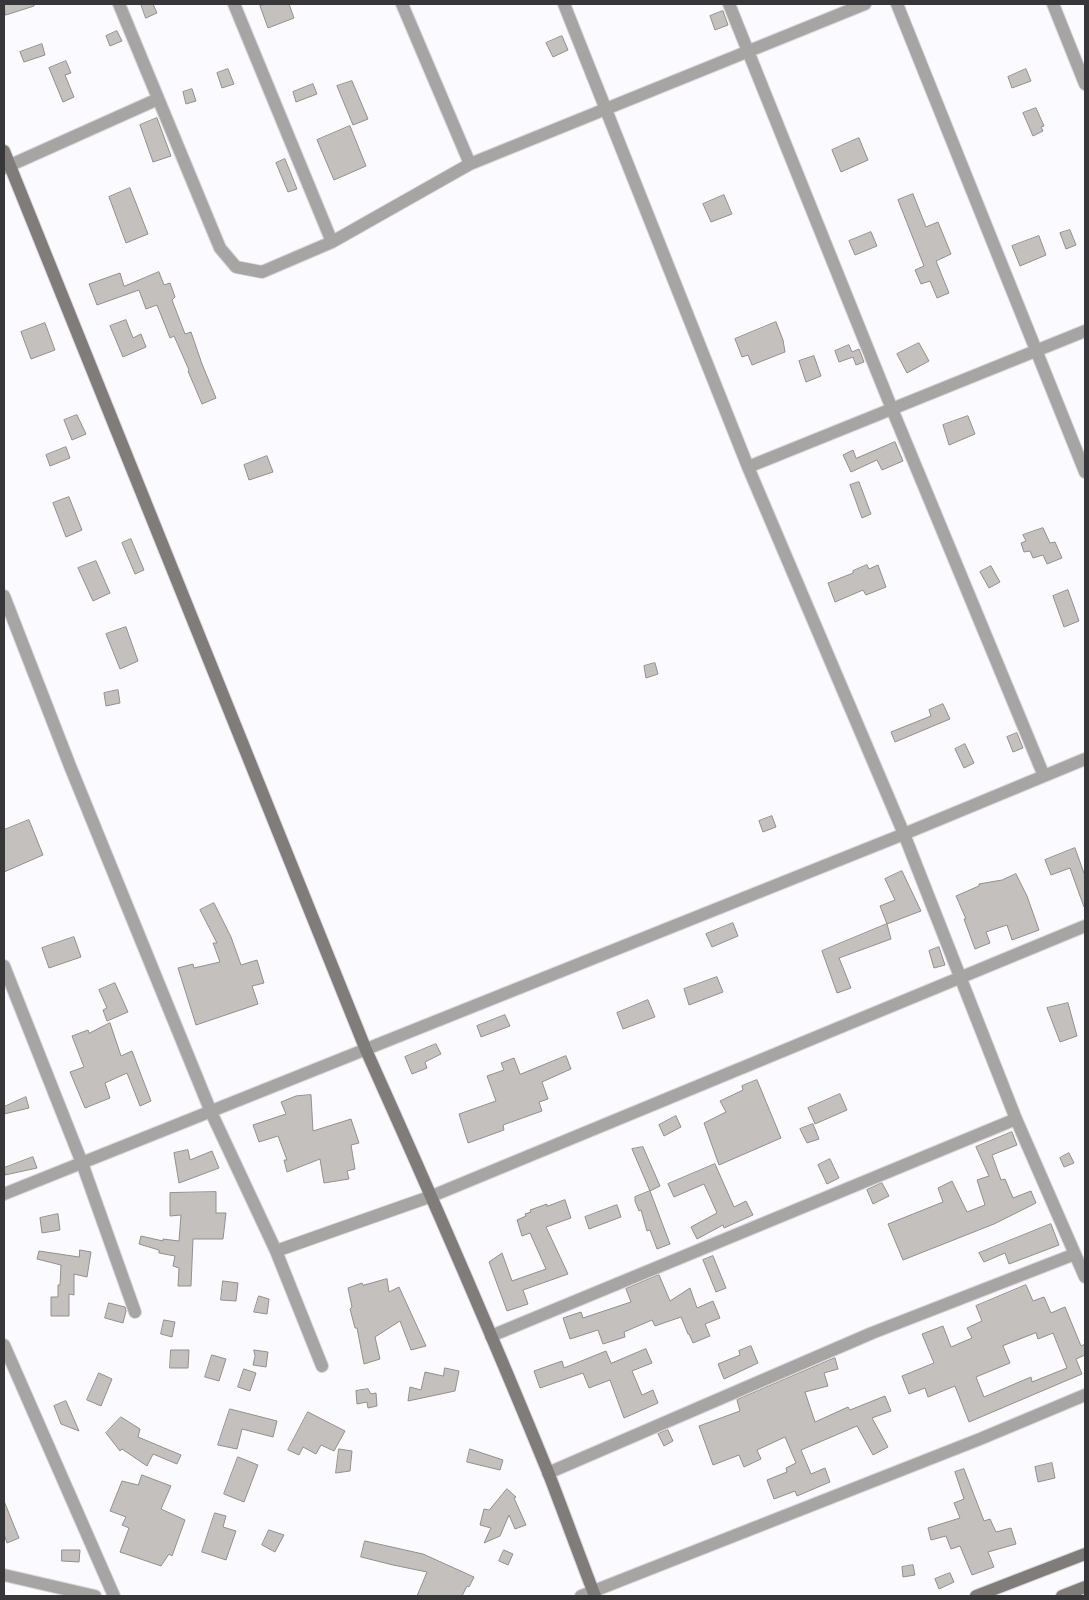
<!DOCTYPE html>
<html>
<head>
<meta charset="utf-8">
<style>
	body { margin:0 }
	#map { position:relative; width:1089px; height:1600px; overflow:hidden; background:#fafaff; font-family:Karla,sans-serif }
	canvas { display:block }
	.frame { position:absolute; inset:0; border:5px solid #373739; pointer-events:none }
</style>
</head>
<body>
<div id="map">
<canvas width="1089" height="1600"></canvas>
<div class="frame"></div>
</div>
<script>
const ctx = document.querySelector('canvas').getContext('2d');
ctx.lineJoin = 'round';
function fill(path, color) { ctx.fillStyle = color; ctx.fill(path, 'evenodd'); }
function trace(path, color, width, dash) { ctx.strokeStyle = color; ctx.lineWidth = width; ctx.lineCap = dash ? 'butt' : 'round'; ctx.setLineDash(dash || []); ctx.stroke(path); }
const building = new Path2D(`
	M4,4H34V6L6,15Z
	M141,4H153L157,13L146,18Z
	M267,4H289L294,18L268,28L260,6Z
	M723,11L728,25L715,30L710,16Z
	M117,31L122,41L110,46L106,36Z
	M562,36L568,50L553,57L546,43Z
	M42,44L45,55L24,62L20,52Z
	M66,61L71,73L65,75L74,97L63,102L49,68Z
	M228,69L234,84L222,88L217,73Z
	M1026,69L1031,81L1012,88L1008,77Z
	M352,81L368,119L353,125L337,86Z
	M313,84L317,94L296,102L293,92Z
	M192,89L196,101L186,104L183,92Z
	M1036,108L1044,126L1041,127L1043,131L1033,136L1023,113Z
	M157,118L171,156L153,162L140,125Z
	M350,126L366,166L334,180L317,140Z
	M859,138L868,160L841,172L832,150Z
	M285,159L297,189L288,192L276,163Z
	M130,188L148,234L126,243L109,197Z
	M913,194L926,227L938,222L951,254L936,261L949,293L937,298L930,281L921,284L915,270L924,266L898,200Z
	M724,195L732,214L711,222L703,204Z
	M1070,230L1076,245L1066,249L1060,233Z
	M871,232L877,246L855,255L849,241Z
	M1039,236L1046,255L1020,266L1012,246Z
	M159,272L164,285L170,283L175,297L172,300L185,334L191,332L202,364L216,398L202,404L188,371L189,370L174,336L170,338L157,305L146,309L139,290L97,305L89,284L120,273L124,286Z
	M126,320L133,338L141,334L146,347L123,357L110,326Z
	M776,322L783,340L785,352L752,365L748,355L742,357L735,339Z
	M45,323L55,350L31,359L21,332Z
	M919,343L929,361L907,373L897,354Z
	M849,345L852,352L859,349L864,362L856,365L853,357L839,362L835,351Z
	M814,356L821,376L806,382L799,361Z
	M77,415L86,434L72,440L64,420Z
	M968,416L975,434L949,445L943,425Z
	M895,442L903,461L882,470L877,460L851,472L843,455L853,450L856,458Z
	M66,447L70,458L50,466L46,455Z
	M267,456L273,472L249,480L244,465Z
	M859,482L871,514L862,518L850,485Z
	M69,497L82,530L66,537L53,503Z
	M1043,528L1050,543L1055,542L1062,558L1047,564L1043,555L1033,558L1030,551L1024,552L1021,543L1026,541L1023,535Z
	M131,539L144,570L135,574L122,543Z
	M96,561L110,593L93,601L78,568Z
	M867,565L869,569L878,565L886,587L866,595L863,590L835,602L828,583L853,573V571Z
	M991,566L1000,582L989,588L980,572Z
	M1068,590L1079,621L1064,627L1053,596Z
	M126,627L138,661L120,669L106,634Z
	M655,663L658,674L646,678L644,666Z
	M118,690L120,703L106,706L104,693Z
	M943,704L950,719L895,742L891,732L931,716L929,710Z
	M1017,733L1023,748L1013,752L1007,737Z
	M965,744L974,763L964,768L955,749Z
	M772,816L776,827L763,832L759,821Z
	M29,820L43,855L4,872V830Z
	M1075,848L1085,876V906L1084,907L1070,868L1051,875L1045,860Z
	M902,871L921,911L887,924L880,906L895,900L885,879Z
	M1016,874L1027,896L1039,930L1012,940L1007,925L986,932L990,943L975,949L964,919H966L956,896L979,886V884L1002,880Z
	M214,903L231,937L241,965L257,960L264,983L252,986L258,1004L196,1025L178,968L193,964L194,968L220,962L213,943H217L200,910Z
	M733,923L738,936L712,947L706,934Z
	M887,924L891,939L839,958L851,988L837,993L822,951Z
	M74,937L81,957L49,968L42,948Z
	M939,947L945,965L934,968L929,951Z
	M717,977L723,992L689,1005L684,989Z
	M115,983L128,1012L107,1021L103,1010L107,1008L99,990Z
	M648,1000L655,1017L623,1029L617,1013Z
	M1068,1003L1077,1036L1060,1042L1047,1008Z
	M505,1015L510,1026L481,1037L477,1026Z
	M110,1023L121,1056L132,1051L151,1101L140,1106L127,1073L105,1083L110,1098L85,1108L70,1072L84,1067L72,1036L88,1030L89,1033Z
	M436,1044L441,1054L425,1062L427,1068L412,1074L405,1057Z
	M566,1056L571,1069L542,1082L548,1099L539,1102L542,1111L503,1125L504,1130L468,1143L459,1114L496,1101L487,1076L504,1070L501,1063L514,1058L520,1074Z
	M757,1080L781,1138L719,1165L704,1123L726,1112L720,1101L743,1090L742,1086Z
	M840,1094L847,1110L815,1124L808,1108Z
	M311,1095L313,1131L351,1119L359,1143L351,1145L355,1169L347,1171L349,1179L324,1183L320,1159L287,1172L284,1160H287L278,1136L259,1142L253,1125L286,1114L281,1102L296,1096Z
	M26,1097L29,1108L4,1114V1107Z
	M676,1116L681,1127L664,1136L659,1125Z
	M813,1124L819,1139L807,1143L800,1129Z
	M1012,1132L1017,1145L992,1155L1001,1180L1005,1179L1013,1198L1031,1191L1036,1203L994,1224L903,1260L888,1224L943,1202L938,1188L952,1181L967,1212L985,1205L977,1180L989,1176L976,1147Z
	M643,1147L660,1186L650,1191L632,1149Z
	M188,1150L190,1160L212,1151L219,1168L179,1183L174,1153Z
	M1069,1153L1074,1163L1064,1167L1060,1158Z
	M33,1157L37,1168L5,1175L4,1168Z
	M830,1159L839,1178L827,1184L818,1165Z
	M715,1164L734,1207L746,1201L753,1215L724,1228L723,1225L697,1239L691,1227L717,1213L704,1184L674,1197L668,1184Z
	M882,1183L889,1196L873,1204L867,1190Z
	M650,1191L670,1244L657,1249L650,1230L647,1231L641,1210L639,1211L635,1201V1197Z
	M216,1192V1213H226L223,1239H193L191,1286H178L179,1268L173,1266L175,1256L159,1253V1250L139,1244L141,1236L163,1241V1239L179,1241L181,1215L170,1216V1193Z
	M565,1200L571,1218L546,1227L568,1274L523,1290L528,1304L507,1311L489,1262L502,1253L512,1281L546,1269L530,1233L522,1236L517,1220L526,1216L525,1214L531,1212L530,1210L547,1204V1206Z
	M617,1205L621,1217L589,1229L585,1217Z
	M58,1214L60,1230L42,1233L40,1218Z
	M1051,1224L1059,1245L1009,1264L1005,1253L984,1262L979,1253Z
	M80,1250L91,1252L87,1277L74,1274V1295L69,1294V1316H51V1297H58V1285H60L61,1265L37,1259L39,1251L79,1257Z
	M713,1256L726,1288L716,1292L703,1260Z
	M659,1275L670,1301L690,1288L697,1308L713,1301L720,1318L705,1324L710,1336L693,1343L689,1334H688L681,1317L655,1326L652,1320L624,1332L625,1337L603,1344L598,1330L570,1339L563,1318L581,1312L583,1318L631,1302L626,1289Z
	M387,1279L389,1292L399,1287L426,1346L411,1350L400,1321L375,1337L380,1359L364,1364L357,1328H355L350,1309L352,1307L348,1288L362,1283L363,1285Z
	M223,1281L238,1283L236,1301L221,1300Z
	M1026,1285L1033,1301L1044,1297L1051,1313L1065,1307L1081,1346L1085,1344V1355L1076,1359L1082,1374L969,1422L955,1386L928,1397L925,1388L909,1394L902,1376L934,1363L922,1334L943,1326L951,1347L972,1338L967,1328L982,1321L976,1306ZM1036,1333L1038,1339L1053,1333L1067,1368L1032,1382L1031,1377L984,1397L976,1377L1010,1363L1003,1346Z
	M259,1296L269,1299L267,1314L254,1312Z
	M109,1303L125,1307L126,1311L123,1323L105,1318Z
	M164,1320L175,1322L172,1337L161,1334Z
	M751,1346L758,1363L724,1379L718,1364L740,1355L739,1351Z
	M646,1349L652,1363L632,1371L642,1395L653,1390L658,1403L624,1418L610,1380L589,1388L583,1373L540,1388L534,1371L562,1361L564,1368L606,1351L611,1363Z
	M171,1350H189L188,1368H170Z
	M254,1350L268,1352L266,1367L253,1365L255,1356Z
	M212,1355L226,1359L219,1381L205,1377Z
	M835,1358L838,1369L824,1373L828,1386L805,1392L815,1422L848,1407L850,1410L885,1396L891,1411L872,1418L888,1447L873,1455L857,1426L801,1450L811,1474L825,1468L830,1482L797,1496L795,1491L774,1499L767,1480L787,1472L786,1468L796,1463L785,1437L757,1450L761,1459L744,1467L739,1455L713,1465L699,1426L740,1411L737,1400Z
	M445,1368L459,1371L455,1391L408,1401L410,1387L421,1390L425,1372L443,1376Z
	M244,1369L256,1373L250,1391L238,1387Z
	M99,1373L112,1379L101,1406L87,1400Z
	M368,1389L371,1394L376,1393L377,1406L368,1408L367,1402L357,1404L356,1391Z
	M66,1401L79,1431L61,1424L54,1406Z
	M230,1409L277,1421L273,1437L242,1429L237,1449L218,1445Z
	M308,1412L345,1431L334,1451L321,1445L316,1454L303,1447L299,1455L288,1450Z
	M121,1417L140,1429L138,1437L181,1455L177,1464L153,1454L147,1466L122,1449L120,1451L106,1433Z
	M668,1430L673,1441L664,1446L658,1434Z
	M339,1449L352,1451L350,1471L336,1473Z
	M470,1449L503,1460L500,1470L467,1462Z
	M238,1457L258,1465L244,1502L224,1494Z
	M1052,1463L1055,1478L1038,1482L1035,1467Z
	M964,1469L984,1521L990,1519L996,1532L1011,1528L1016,1544L988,1552L994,1567L972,1575L960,1546L951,1549L946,1536L931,1540L928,1528L960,1518L954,1503L964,1499L955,1472Z
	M142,1475L171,1486L161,1509L185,1520L172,1556L169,1554L161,1566L120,1552L129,1528L122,1525L126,1517L110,1511L122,1481L138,1485Z
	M507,1489L516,1497L514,1498L526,1525L515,1529L509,1515L500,1536L484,1543L491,1528L480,1525L484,1509L489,1510Z
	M4,1501L19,1538L7,1543L4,1534Z
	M215,1513L226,1516L223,1527L236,1531L226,1560L202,1552Z
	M269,1530L284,1535L275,1552L262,1545Z
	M365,1541L423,1554L474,1577L469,1587L467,1586L462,1596H417L427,1572L393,1565L361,1557Z
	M62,1550H80L79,1562L62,1561Z
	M504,1550L513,1554L508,1565L499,1561Z
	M913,1565L915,1575L903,1577L902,1567Z
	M950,1573L954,1582L939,1589L935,1579Z`);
fill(building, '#c4c0bd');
trace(building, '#93908c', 1);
const street = new Path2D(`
	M119,4L220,248L236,267L262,272L332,242L470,164L865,4
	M234,4L332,242
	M402,4L470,164
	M564,4L748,467L904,834L1016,1119L1085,1277
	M729,4L892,409L1044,776
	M897,4L1085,472
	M1053,4L1085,84
	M4,168L158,99
	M748,467L1085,331
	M4,596L70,766L211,1112L276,1251L322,1366
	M4,966L82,1163L135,1312
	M4,1194L904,834L1085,759
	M276,1251L432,1196L1085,926
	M491,1336L1016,1119
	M4,1345L114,1596
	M548,1473L872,1333L1075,1254
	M4,1575L95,1596
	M581,1596L980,1439L1085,1395`);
const secondary = new Path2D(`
	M4,151L366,1050C429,1190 490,1330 548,1472C564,1513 579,1555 595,1596
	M976,1596L1085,1554
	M1062,1596L1085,1587`);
trace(street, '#d7d7db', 14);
trace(secondary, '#d7d7db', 14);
trace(street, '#a7a5a4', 12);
trace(secondary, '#7f7c7a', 12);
</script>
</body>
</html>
